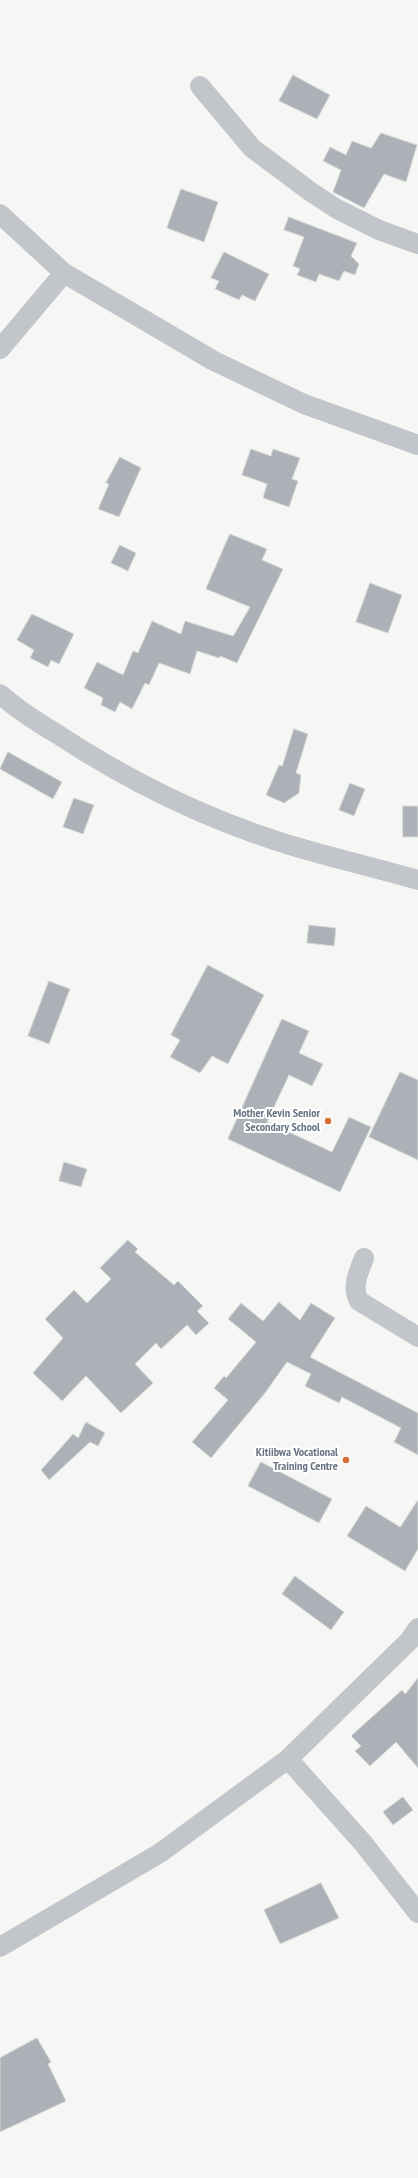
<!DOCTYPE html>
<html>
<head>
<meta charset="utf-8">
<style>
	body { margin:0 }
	canvas { display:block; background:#f6f7f4 }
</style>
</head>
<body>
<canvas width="418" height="2178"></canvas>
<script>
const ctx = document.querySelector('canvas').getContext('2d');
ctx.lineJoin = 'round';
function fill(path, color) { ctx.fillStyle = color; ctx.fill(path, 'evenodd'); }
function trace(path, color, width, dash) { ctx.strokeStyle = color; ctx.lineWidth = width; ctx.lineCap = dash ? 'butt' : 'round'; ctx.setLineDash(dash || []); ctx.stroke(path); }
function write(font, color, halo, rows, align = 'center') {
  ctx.font = font + ' "PT Sans Narrow",sans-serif'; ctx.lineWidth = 4; ctx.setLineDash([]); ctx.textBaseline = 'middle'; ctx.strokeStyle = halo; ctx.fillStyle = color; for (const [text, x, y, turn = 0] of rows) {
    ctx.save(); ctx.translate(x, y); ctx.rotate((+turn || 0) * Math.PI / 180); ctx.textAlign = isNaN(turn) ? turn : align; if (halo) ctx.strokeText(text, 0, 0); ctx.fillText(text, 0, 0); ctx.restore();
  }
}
const building = new Path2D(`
	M293,75L330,95L317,119L279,101Z
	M381,133L417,145L406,182L384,174L364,208L333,192L341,170L323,161L330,147L346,155L352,141L371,148Z
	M181,189L218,202L204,242L167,228Z
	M289,217L357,243L351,256L359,264L355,275L344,271L339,281L319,274L316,282L297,275L300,269L293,266L304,237L284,230Z
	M224,252L269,274L255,301L242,295L239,300L215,289L219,281L211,278Z
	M251,449L271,456L273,449L300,458L292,479L298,481L289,507L263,498L267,484L242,475Z
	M120,457L141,468L119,517L98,509L109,484L106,483Z
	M230,534L267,549L262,560L283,569L237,663L220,656L219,658L197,651L190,674L159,663L149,685L145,683L132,709L120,702L115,712L101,705L103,698L84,688L97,662L123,675L133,651L138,653L152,621L181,634L185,621L233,636L235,633L250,607L206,589Z
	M120,545L136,553L128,571L111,563Z
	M370,583L402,595L388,633L356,622Z
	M32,614L74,634L59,664L51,660L48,667L30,658L34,650L17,640Z
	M294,729L308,734L296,773L301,775L299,793L284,803L266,795L279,765L282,766Z
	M8,752L62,782L53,799L0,769Z
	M350,783L365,789L354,816L339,810Z
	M74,798L94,805L83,834L63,827Z
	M403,806H418V837H403Z
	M309,925L336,928L334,946L307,943Z
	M208,965L264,995L228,1064L212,1056L200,1073L170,1057L180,1040L171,1035Z
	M49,981L70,989L49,1044L28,1036Z
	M282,1019L309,1031L299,1053L323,1064L312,1086L289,1075L267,1122L332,1152L349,1117L371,1127L340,1192L228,1139Z
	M400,1072L418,1080V1160L369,1137Z
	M64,1162L87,1169L81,1187L59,1181Z
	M128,1240L138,1249L135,1252L174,1285L178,1281L203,1306L197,1311L209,1323L196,1335L187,1325L161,1349L156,1343L135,1364L153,1383L121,1413L86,1376L62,1401L33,1373L63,1338L45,1319L74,1290L87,1303L111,1279L100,1268Z
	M279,1302L300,1320L311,1303L335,1318L310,1357L418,1413V1455L394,1442L401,1428L342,1397L339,1403L305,1386L311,1374L287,1362L265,1393L211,1458L192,1442L228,1400L214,1388L224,1376L226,1378L256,1342L228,1319L241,1303L263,1321Z
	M86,1422L105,1433L98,1446L90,1442L49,1480L41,1470L73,1434L78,1438Z
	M261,1462L332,1499L319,1523L248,1486Z
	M418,1500V1549L405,1571L347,1536L366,1506L400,1527Z
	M295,1576L344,1612L331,1630L282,1594Z
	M418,1678V1768L396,1742L370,1766L355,1751L361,1746L351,1736L402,1690L405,1694Z
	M403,1797L413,1810L393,1825L383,1812Z
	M321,1883L339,1918L280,1944L264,1910Z
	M37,2038L51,2062L48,2064L66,2101L0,2132V2058Z`);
fill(building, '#abb1b7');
trace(building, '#d8d8d6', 1);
trace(new Path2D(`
	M200,86L252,148L311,192L337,209L379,230L418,244
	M0,214L64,273L214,361L304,404L418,445
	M0,349L64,273
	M0,694C18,710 37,722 57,734C127,780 204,818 283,843C328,857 373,867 418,880
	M364,1258C359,1272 351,1286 359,1301L418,1337
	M288,1759L363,1843L418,1913
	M0,1947L160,1853L288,1759L409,1641L418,1628`), '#c2c5c9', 20);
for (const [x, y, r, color] of [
	[328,1121,4,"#d86a33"],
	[346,1460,4,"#d86a33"]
]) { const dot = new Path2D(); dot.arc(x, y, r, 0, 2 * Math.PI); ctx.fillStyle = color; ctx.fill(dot); trace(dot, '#fff', 1.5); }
write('bold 12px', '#687483', '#fff', [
	["Mother Kevin Senior",320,1114],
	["Secondary School",320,1128],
	["Kitiibwa Vocational",338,1453],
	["Training Centre",338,1467]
], 'right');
</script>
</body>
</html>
